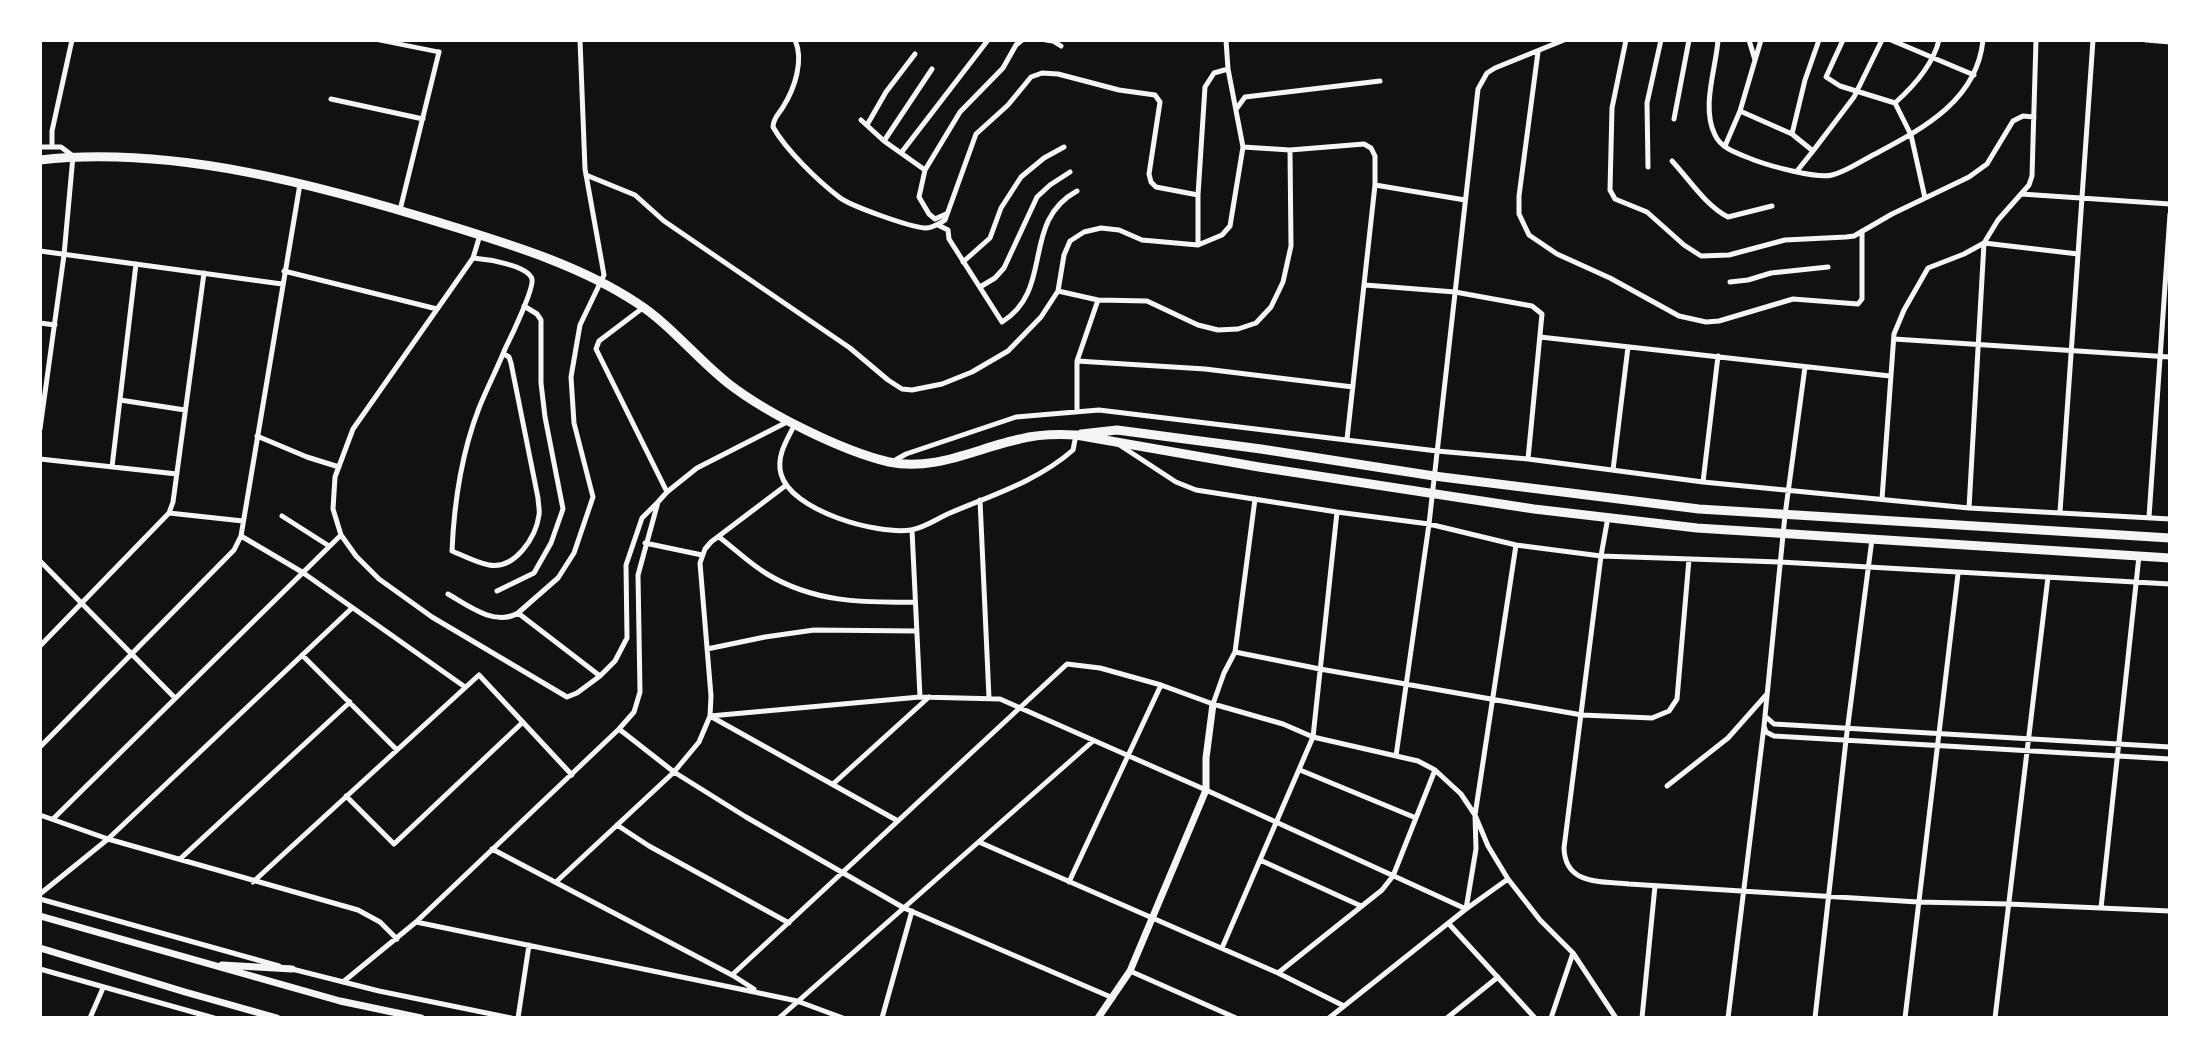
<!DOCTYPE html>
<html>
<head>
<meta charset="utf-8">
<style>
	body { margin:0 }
	#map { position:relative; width:2210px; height:1058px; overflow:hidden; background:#111; font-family:Manrope,sans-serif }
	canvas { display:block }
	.frame { position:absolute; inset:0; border:42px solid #fff; pointer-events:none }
</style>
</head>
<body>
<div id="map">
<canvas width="2210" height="1058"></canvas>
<div class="frame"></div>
</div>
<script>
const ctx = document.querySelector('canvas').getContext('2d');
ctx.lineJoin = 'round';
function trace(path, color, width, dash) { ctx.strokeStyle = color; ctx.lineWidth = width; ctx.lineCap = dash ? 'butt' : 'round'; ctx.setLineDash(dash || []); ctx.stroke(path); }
trace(new Path2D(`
	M379,40L439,52`), '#f5f5f5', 4.5);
trace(new Path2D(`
	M795,40C804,60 795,88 783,107C779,114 773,118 773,127C786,150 818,181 839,197C850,206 910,227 925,228C933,228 938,224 945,220L976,134L1008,105L1031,77L1042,73L1058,74L1119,90L1155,95L1160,102L1149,174L1151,182L1156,187L1198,195
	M1046,40L1053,41L1061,46
	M1626,40L1612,108L1610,190L1615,199L1647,212L1684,245L1701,256L1729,255L1785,240L1846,237L1854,236L1892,214L1969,177L1987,164L2013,121L2023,116L2034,117
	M1718,40C1716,69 1701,107 1715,135C1722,150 1740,154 1754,160C1770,166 1817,179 1832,175C1846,172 1861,161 1875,154C1922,129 1977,101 1983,40
	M1749,40L1755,60
	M1761,40L1740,111L1792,134L1813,151L1854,97L1882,40
	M1843,40L1826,77L1840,86L1895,103
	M1891,40L1974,75
	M2146,40L2170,42
	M1538,52L1519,196V214L1529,235L1557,254L1610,278L1679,316L1706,322L1719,321L1793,299L1858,304L1862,299V231
	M331,99L423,119
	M1895,103L1911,135L1925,198
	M1895,103C1914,86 1933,65 1939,40
	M1237,108L1245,97L1380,81
	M1674,119L1689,40
	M861,120L884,141L925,170
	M867,125L886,92L915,54
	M1792,134L1805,80L1819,40
	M884,141L932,69
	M1725,146L1740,111
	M40,147H61L73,156L64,255L40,429
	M52,147V131L72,40
	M1243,147L1290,150L1364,144L1371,148L1375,156V185L1347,439
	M901,153L988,40
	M1672,161C1689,179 1705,205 1728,217L1772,206
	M1648,167L1647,103L1661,40
	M1797,171L1813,151
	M586,175L635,195L664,221L850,348L888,380L902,389L912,390L942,384L972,372L1008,351L1041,317L1058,291L1064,255L1070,241L1084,232L1101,228L1119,230L1142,240L1198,245L1222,235L1230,226L1243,147L1228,69L1226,40
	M1375,185L1465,200
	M2021,194L2170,204
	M400,210L439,52
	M946,214L935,219L929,214L919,197L925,170L960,112L1003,68L1016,45L1022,40
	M938,225L948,230L949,239L1002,322C1055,289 1020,222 1077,191
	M480,235L473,258L353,429L335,477L333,509L341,535L356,556L379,579L432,617L567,697L577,693L600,676L615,661L627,638L626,565L642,518L658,502
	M1198,245V195L1205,87L1214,73L1228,69
	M40,251L282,284
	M473,258C485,259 528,265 532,279C534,289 511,337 505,349C497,369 487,388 479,408C462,452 454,504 452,551C464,556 477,563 489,565C515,570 536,537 539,515C540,510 538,503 538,498L511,363L509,357L504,354
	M963,262L990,238L1001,208L1021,177L1044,158L1064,147
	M284,271L437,309
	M1730,282L1748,280L1771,273L1828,267
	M1365,285L1455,292L1532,306L1542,314L1528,459
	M980,287L995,278L1004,268L1037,197L1050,185L1070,172
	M1058,291L1098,300L1147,301L1198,325L1218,330L1238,329L1256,323L1271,307L1283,282L1291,246L1290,150
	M644,307L599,341L596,349L667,492
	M40,323L55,325
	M1540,337L1890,376
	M1894,339L2170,357
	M1077,361L1205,369L1353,387
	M120,400L185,410
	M1077,412V361L1098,300
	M795,424C787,440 776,456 781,474C791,511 877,535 911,530C924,528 938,518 950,513C992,495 1038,481 1073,450L1076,435
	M257,436L307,457L339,467
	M1118,444L1176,482L1196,490L1337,512L1429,524L1516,545L1601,556L1780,562L2170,584
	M40,459L177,474
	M892,462L906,454L1016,417L1099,410L1437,451L1528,459L1703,482L1969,508L2170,519
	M112,467L136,264
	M1613,470L1628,347
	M1703,482L1718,356
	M1882,499L1894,334L1904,310L1928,268L1964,254L1984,243L1998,220L2029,185L2032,176L2036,40
	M980,500L989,698
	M1969,508L1984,243L2078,254
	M2060,512L2093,40
	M169,513L243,521
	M282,516L329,546
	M1608,517L1601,556L1564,848C1565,885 1600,881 1629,884L1918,902L2008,904L2170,911
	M2149,517L2170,214
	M912,530L920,697
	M241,536L302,572L465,687
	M719,537C735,549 750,564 767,574C813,602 862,603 914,602
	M645,543L702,555
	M40,561L175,698
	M497,591L534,573L551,543L563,509L545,417L541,383V320L537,314L524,306
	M448,594C467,605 495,627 518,613L558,578L574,553L593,497L574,423L571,377L580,325L604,275L585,169L580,40
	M518,613L600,676
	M40,646L169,513L173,502L204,273
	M707,649L765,637L814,630L916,631
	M1235,652L1320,669L1582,715L1652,718L1669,711L1677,699L1689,559
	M302,655L397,750
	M1213,704L1224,673L1235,652L1255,499
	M710,716L920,697L1000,699L1206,790L1466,909L1476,849L1475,815L1516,545
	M710,716L898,821
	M1765,716L1774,724L2170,747
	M1764,726L1766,732L1774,736L2170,759
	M619,729L674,772L746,817L904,908L1113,998
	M40,747L234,550L241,536L300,184
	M1396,756L1429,524L1478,89L1487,73L1495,68L1564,40
	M1300,770L1416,818
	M833,784L929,697
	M1667,786L1728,738L1767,694
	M346,796L394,844L523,722
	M40,815L108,839L358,910L380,922L397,939
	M53,819L341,535
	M617,825L649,846L789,923
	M979,842L1278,973L1344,1006
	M492,849L732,975L754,989
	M180,859L350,702
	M1260,860L1361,906
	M253,882L479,675L572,775
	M556,882L674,772L699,742L710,716L711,696L700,563L705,549L711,542L785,486
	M1069,882L1161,685
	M40,894L108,839L352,608
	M40,899L279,966
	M2101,908L2139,556
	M416,922L759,993L797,1001L843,1018
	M1449,924L1535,1018
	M1222,948L1313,737L1337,512
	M288,968L379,991L511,1018
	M40,969L214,1018
	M1130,971L1236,1018
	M1278,973L1382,890L1393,876L1435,770
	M732,975L1067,664L1100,668L1161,685L1213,704L1283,724L1313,737L1418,761L1435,770L1461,794L1475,815L1488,846L1508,879L1540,920L1573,953L1616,1018
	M343,982L416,922L619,729L634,712L640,692L638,575L658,502L667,492L697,468L789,421
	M90,1018L103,988
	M518,1018L529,945
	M779,1018L1093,741
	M882,1018L912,911
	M1329,1018L1466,909L1508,879
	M1447,1018L1498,977
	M1551,1018L1573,953
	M1642,1018L1655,886
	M1728,1018L1764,726L1785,515L1805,367
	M1815,1018L1846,740L1872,539
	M1905,1018L1958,574
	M1995,1018L2048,577`), '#f5f5f5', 5);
trace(new Path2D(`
	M40,916L340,1001L421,1018
	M40,948L185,992L277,1018
	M222,965L292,969
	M1098,1018L1130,971L1206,790V758L1213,704`), '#f5f5f5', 7);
trace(new Path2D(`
	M40,160C175,145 323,186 451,226C515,246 581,266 637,303C671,325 697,359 729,384C768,414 842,451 889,462C934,472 977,448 1020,439C1039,434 1057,434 1076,435L1259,467L1534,509L1697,528L2170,558
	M1081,434L1117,430L1261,449L1434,476L1699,509L2170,538`), '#f5f5f5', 9);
</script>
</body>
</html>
